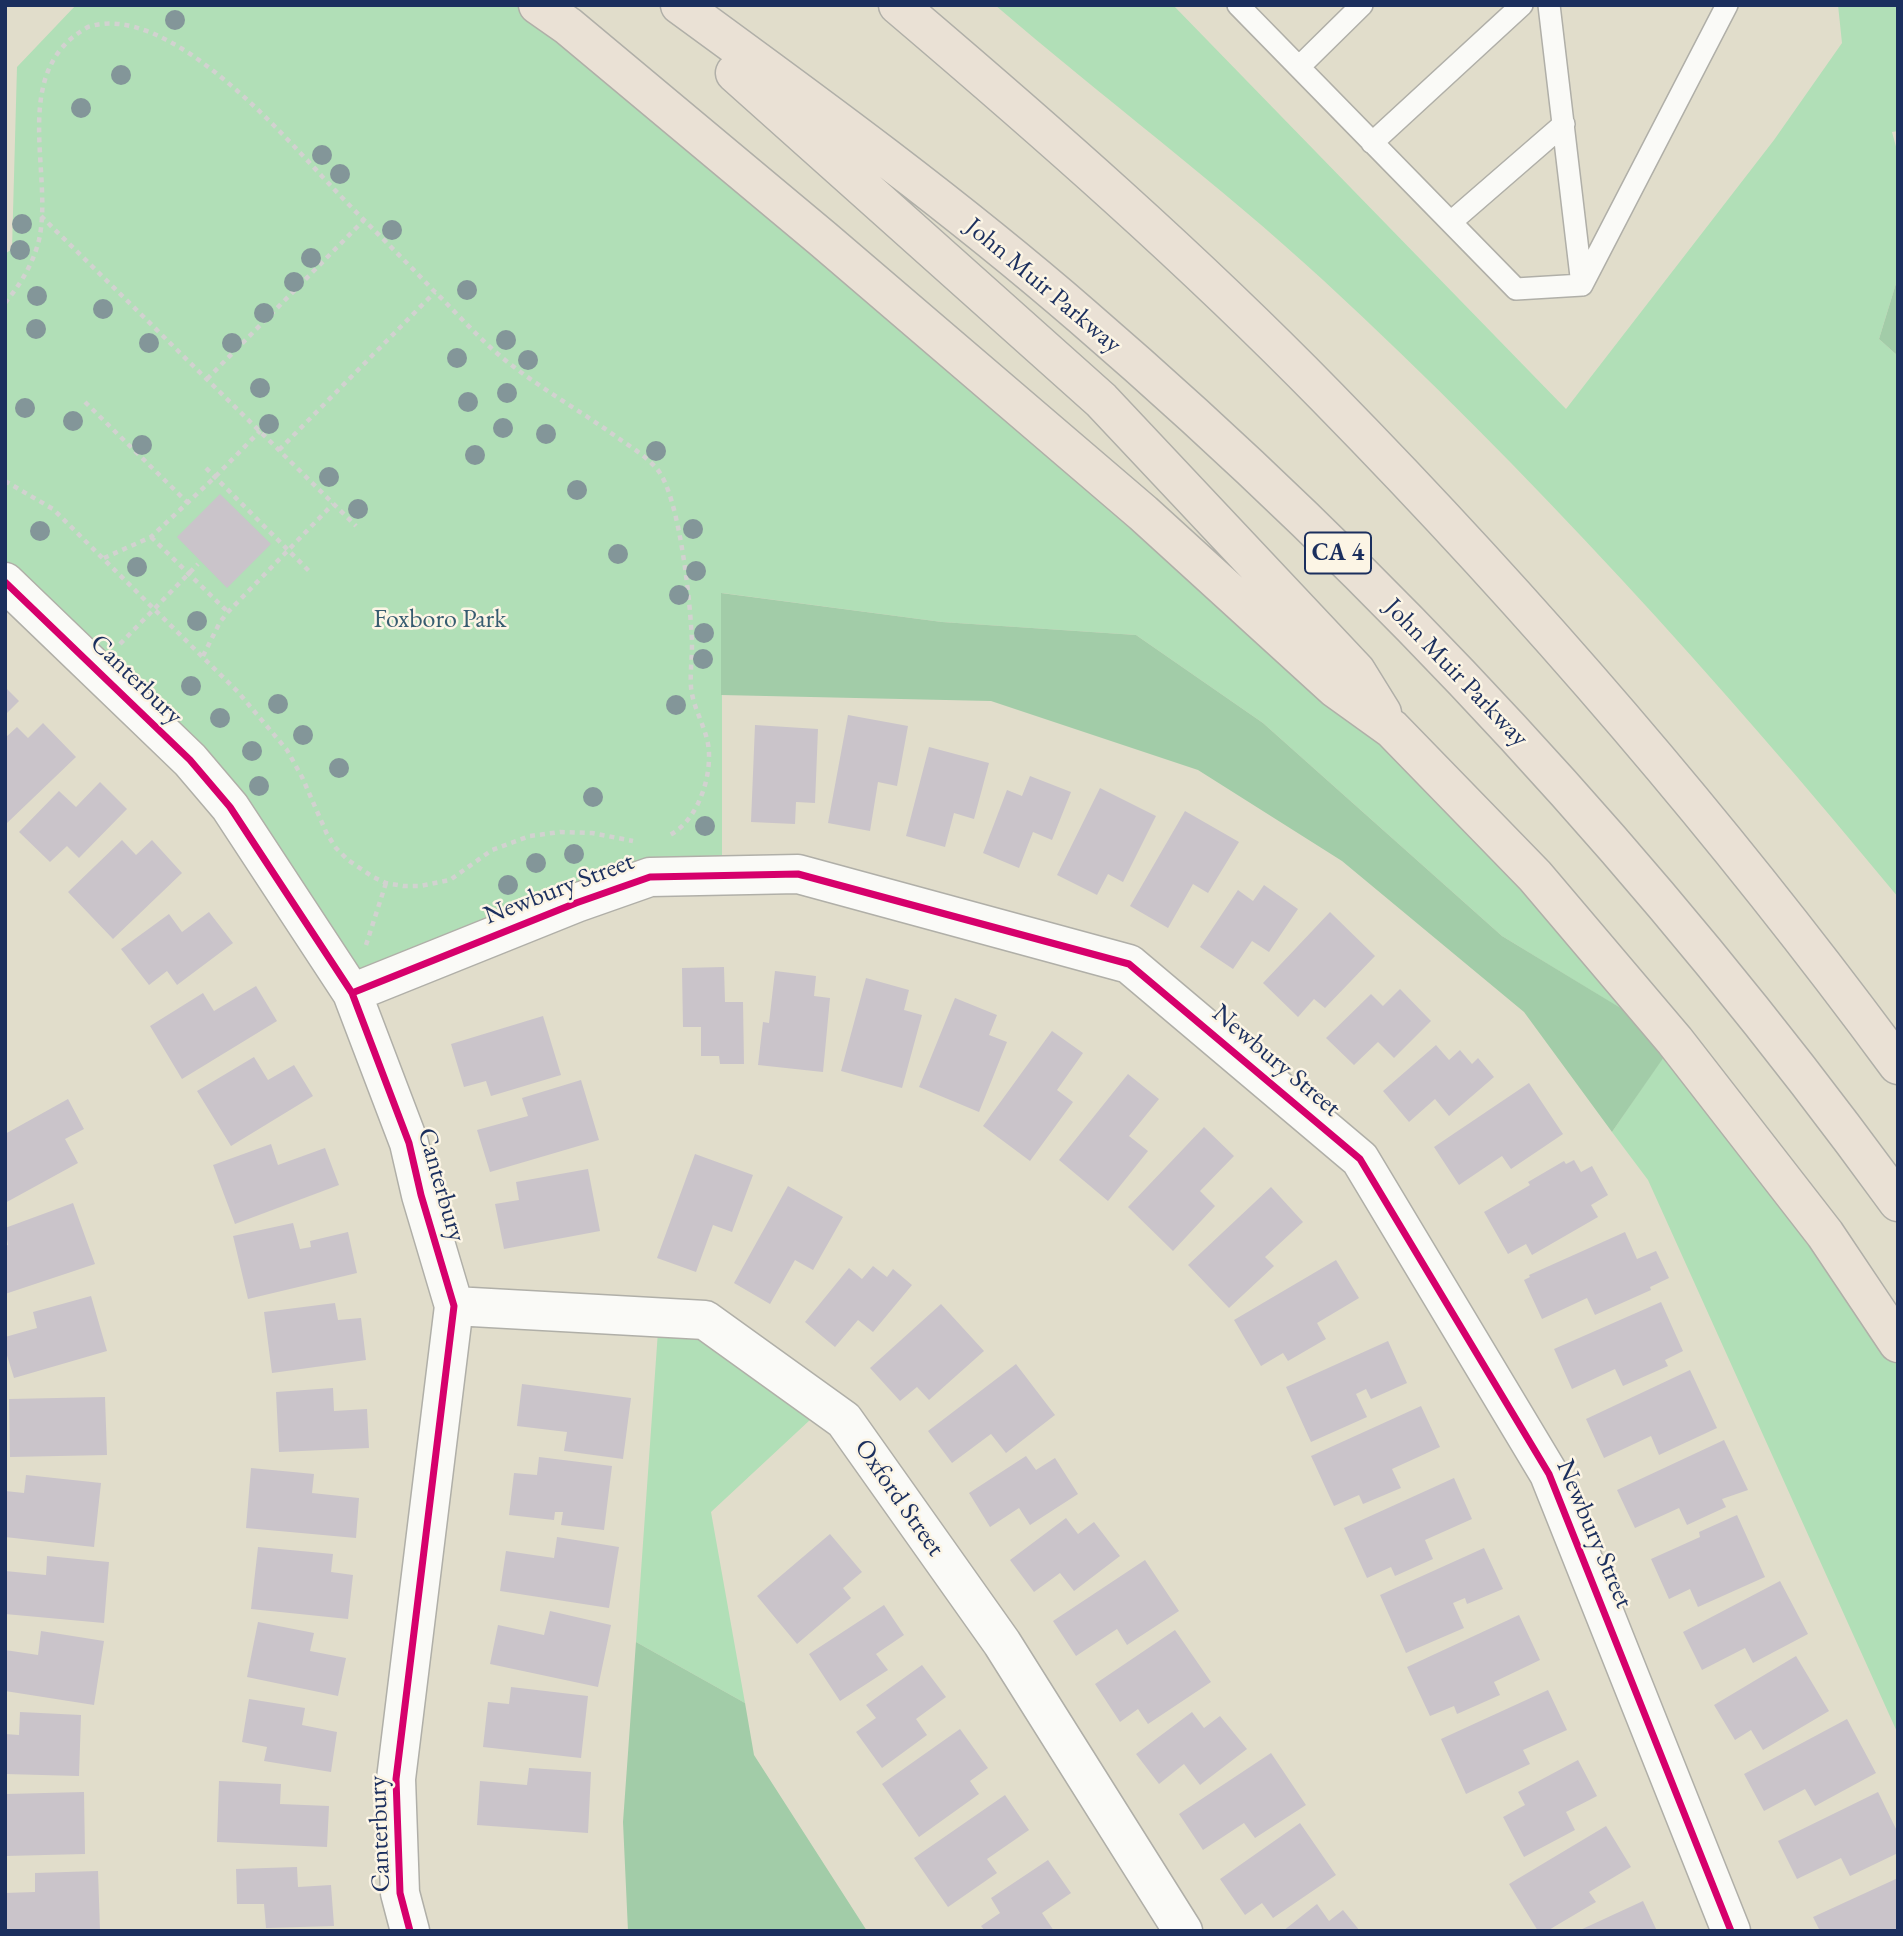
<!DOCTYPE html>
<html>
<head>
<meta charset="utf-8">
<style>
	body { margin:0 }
	#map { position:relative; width:1903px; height:1936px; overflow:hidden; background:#e1ddcb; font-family:"EB Garamond",serif }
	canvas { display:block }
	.frame { position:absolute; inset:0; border:7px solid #1b2f5e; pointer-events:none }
</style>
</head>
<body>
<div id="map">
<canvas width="1903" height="1936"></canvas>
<div class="frame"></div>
</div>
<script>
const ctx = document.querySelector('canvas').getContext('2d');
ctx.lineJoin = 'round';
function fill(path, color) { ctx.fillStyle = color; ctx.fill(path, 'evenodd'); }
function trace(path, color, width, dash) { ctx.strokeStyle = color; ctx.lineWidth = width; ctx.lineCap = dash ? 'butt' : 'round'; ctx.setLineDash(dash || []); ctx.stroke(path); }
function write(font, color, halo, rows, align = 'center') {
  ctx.font = font + ' "EB Garamond",serif'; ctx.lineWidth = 5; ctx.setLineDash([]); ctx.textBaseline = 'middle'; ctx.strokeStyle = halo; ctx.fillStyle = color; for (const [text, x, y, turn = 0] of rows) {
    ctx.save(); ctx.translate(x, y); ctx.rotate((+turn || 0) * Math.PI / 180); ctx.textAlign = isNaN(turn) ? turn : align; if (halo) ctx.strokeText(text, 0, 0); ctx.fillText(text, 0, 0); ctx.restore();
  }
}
fill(new Path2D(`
	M76,5H538L568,26L823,239L1143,513L1335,688L1392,729L1535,876L1675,1041L1825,1234L1898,1343V1734L1648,1180L1612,1132L1674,1041L1502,936L1263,723L1136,635L942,622L722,593V875L650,877L576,903L352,993L230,807L190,760L5,582V254L12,249L17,67Z
	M995,5H1173L1566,409L1774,140L1842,43L1838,5H1898V131L1892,132L1898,154V277L1879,339L1898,356V897C1719,680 1530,471 1323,280C1218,183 1103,98 995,5Z
	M659,1317L825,1406L711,1512L745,1703L636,1642Z`), '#b1dfb7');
fill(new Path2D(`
	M1898,277V356L1879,339Z
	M721,593L942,622L1136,635L1263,723L1502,936L1675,1041L1612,1132L1524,1012L1342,861L1198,770L991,701L721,695Z
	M636,1642L745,1703L754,1755L867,1931H628L623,1822Z`), '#a2cca8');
fill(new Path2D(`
	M220,494L271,544L227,588L177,537Z
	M5,687L19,701L5,715Z
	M848,715L908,726L897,786L878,782L870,831L828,823Z
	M43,723L76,757L6,824L5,738L17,727L28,738Z
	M755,725L818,729L815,803L796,802L795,824L751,822Z
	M929,747L989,763L974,819L954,813L945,847L906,836Z
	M1030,776L1071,792L1052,840L1033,832L1019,868L983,853L1007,790L1022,796Z
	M100,782L127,809L79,858L67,846L50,862L19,832L59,791L76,807Z
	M1100,788L1156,816L1123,882L1108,874L1097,895L1057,875Z
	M1185,811L1239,842L1208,893L1193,884L1168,928L1130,906Z
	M122,840L136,855L152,840L182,873L113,939L68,892Z
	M1264,885L1298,909L1269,952L1252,941L1233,969L1200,947L1238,890L1253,901Z
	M209,912L233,943L177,985L167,971L149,985L121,949L169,914L182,932Z
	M1330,912L1375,956L1325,1008L1314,999L1298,1017L1263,983Z
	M724,967L725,1002H743L744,1064H720L719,1056H701V1027H683L682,968Z
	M775,971L816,976L814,996L830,998L823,1072L758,1065L763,1022L769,1023Z
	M866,978L909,990L904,1010L922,1015L902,1088L841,1071Z
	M256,986L277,1021L182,1079L150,1026L203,993L214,1011Z
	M1400,989L1431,1021L1394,1058L1378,1042L1354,1065L1326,1038L1371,994L1383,1006Z
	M955,998L997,1015L989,1035L1007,1042L979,1112L919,1087Z
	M543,1016L561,1075L491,1096L486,1081L464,1087L451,1044Z
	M1052,1031L1083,1053L1057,1090L1073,1102L1030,1161L983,1126Z
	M1436,1045L1449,1060L1460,1050L1472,1064L1478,1058L1494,1077L1449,1116L1435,1099L1409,1122L1383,1091Z
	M254,1057L268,1080L294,1065L313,1096L231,1146L197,1091Z
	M1128,1074L1159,1099L1129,1136L1148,1151L1108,1201L1059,1160Z
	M581,1080L599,1140L490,1172L477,1130L528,1116L522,1098Z
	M1529,1083L1563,1134L1511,1169L1502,1156L1459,1185L1434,1147Z
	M68,1099L84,1129L65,1139L78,1163L5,1203V1134Z
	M1204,1127L1234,1156L1200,1191L1215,1206L1173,1251L1128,1207Z
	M271,1144L278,1165L325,1148L339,1185L235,1224L213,1165Z
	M695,1154L753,1175L732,1232L713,1225L696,1272L657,1258Z
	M1574,1160L1581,1172L1592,1166L1608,1195L1591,1205L1598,1217L1532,1255L1526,1244L1508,1254L1484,1212L1530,1185L1528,1182L1564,1161L1566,1164Z
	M588,1169L600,1231L504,1249L495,1204L519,1200L516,1182Z
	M788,1186L843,1217L813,1270L795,1260L770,1304L734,1283Z
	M1271,1187L1303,1222L1265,1257L1274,1266L1229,1308L1188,1265Z
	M73,1203L95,1264L5,1294V1246L8,1245L5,1228Z
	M293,1223L300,1249L311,1247L310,1241L348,1232L357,1273L248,1299L233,1236Z
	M1625,1232L1637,1259L1656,1251L1669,1278L1650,1287L1651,1290L1595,1315L1587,1298L1542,1319L1524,1280L1530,1277L1529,1275Z
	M1336,1260L1359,1298L1317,1323L1326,1339L1288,1361L1283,1353L1261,1366L1234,1320Z
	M873,1266L887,1277L893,1269L912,1285L873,1332L858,1320L835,1347L805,1322L849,1268L862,1279Z
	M91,1296L107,1351L14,1378L5,1349V1337L37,1328L33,1312Z
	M1661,1302L1683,1351L1665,1360L1668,1366L1623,1386L1615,1369L1572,1389L1554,1349Z
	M335,1303L338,1320L361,1318L366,1360L272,1373L264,1312Z
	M941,1304L984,1351L929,1400L917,1387L900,1401L870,1368Z
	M1388,1341L1407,1383L1371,1399L1366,1389L1356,1394L1367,1417L1311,1442L1286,1387Z
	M1016,1364L1055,1415L1006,1453L991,1434L952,1463L928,1431Z
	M1690,1370L1717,1428L1659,1455L1651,1436L1604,1458L1586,1419Z
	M522,1384L631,1398L623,1459L564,1451L567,1432L517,1426Z
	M333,1388L334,1411L367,1409L369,1448L279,1452L276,1392Z
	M105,1397L107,1455L10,1457L9,1399Z
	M1421,1406L1440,1447L1392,1469L1401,1488L1363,1504L1359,1495L1334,1506L1311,1456Z
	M1724,1440L1748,1490L1722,1499L1726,1507L1687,1525L1679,1508L1635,1528L1617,1490Z
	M1026,1456L1036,1470L1055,1458L1078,1494L1030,1525L1019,1508L990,1527L969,1493Z
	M539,1457L612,1466L604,1530L561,1525L563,1512H555L554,1520L509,1515L514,1473L537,1475Z
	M251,1468L314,1474L312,1493L359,1498L356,1538L246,1528Z
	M26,1475L101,1483L94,1547L5,1537V1491L24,1493Z
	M1454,1478L1472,1519L1425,1540L1433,1559L1395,1576L1391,1567L1367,1578L1344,1528Z
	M1737,1515L1765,1577L1698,1607L1690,1589L1669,1599L1651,1559L1700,1537L1699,1532Z
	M1066,1518L1078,1534L1094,1522L1120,1556L1074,1591L1060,1573L1034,1592L1010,1560Z
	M830,1534L862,1572L843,1588L851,1598L797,1644L757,1596Z
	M557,1537L619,1547L609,1608L500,1591L506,1551L554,1558Z
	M258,1547L333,1554L331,1572L353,1575L348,1619L251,1609Z
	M1484,1548L1503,1589L1467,1604L1465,1598L1453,1603L1464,1628L1406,1653L1380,1595Z
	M47,1556L109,1562L104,1623L5,1614V1571L46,1575Z
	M1145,1560L1179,1611L1127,1645L1117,1629L1076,1656L1053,1621Z
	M1780,1581L1808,1634L1753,1663L1745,1648L1702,1670L1683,1632Z
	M884,1605L904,1635L876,1654L888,1670L840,1701L809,1654Z
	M550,1611L611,1625L598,1687L490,1664L498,1625L544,1635Z
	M1519,1615L1540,1660L1494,1682L1500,1695L1457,1714L1454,1706L1430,1716L1407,1667Z
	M258,1622L314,1633L310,1651L346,1658L338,1696L247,1677Z
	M1175,1630L1211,1682L1148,1724L1138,1709L1120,1722L1095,1684Z
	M41,1631L104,1641L94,1705L5,1691V1650L38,1655Z
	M1796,1656L1829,1711L1763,1750L1751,1730L1735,1740L1714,1705Z
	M922,1665L946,1697L916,1719L927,1735L882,1768L856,1732L876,1718L866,1705Z
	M511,1687L588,1696L581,1758L483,1747L488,1702L509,1704Z
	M1548,1690L1567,1730L1523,1750L1530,1764L1466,1794L1441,1739Z
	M249,1699L305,1708L302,1725L337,1732L331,1772L264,1761L267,1747L242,1742Z
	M20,1712L81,1715L79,1776L5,1774V1734L19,1735Z
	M1192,1712L1204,1728L1220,1716L1247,1749L1200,1785L1184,1764L1159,1784L1136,1754Z
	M1847,1719L1876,1773L1815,1806L1805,1789L1764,1811L1744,1774Z
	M960,1729L988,1768L970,1781L979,1794L919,1837L882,1784Z
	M1271,1753L1306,1805L1255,1838L1244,1823L1203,1850L1179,1814Z
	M1578,1760L1597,1796L1566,1812L1575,1830L1524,1857L1503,1817L1525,1805L1518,1792Z
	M529,1768L591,1772L588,1833L477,1825L480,1781L527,1785Z
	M219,1781L281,1784L280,1804L329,1806L327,1847L217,1842Z
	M84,1792L85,1854L5,1856L6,1794Z
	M1878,1792L1898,1833V1853L1850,1876L1841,1858L1797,1879L1778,1841Z
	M1005,1795L1029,1830L987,1859L997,1873L948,1907L914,1858Z
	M1300,1823L1336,1875L1273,1918L1262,1903L1245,1915L1220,1879Z
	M1606,1826L1631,1867L1589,1892L1596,1902L1547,1931H1538L1509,1884Z
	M1048,1860L1071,1893L1042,1913L1054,1931H985L981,1926L1000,1913L991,1898Z
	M297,1867L298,1887L331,1885L334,1926L266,1928L264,1904H237L236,1869Z
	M98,1871L100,1931H5V1893L35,1892V1873Z
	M1898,1878V1931H1820L1813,1917Z
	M1643,1901L1657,1931H1578Z
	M1317,1904L1329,1921L1343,1910L1360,1931H1283Z`), '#cac4ca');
const lane = new Path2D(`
	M1238,5L1516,289L1582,285
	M1549,5L1582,285
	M1299,67L1362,5
	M1372,143L1522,5
	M1451,222L1564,124
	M1582,285L1727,5`);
const street = new Path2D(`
	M5,582L190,760L230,807L352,993L409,1143L421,1195L454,1306L396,1779L400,1893L410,1931
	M352,993L576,903L650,877L798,874L1129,964L1360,1159L1549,1474L1731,1931
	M454,1306L705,1320L844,1420L1002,1643L1183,1931`);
const highway = new Path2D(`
	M538,5L568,26L823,239L1143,513L1335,688L1392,729L1535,876L1675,1041L1825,1234L1898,1343
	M680,5C817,105 954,205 1082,316C1387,579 1661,876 1898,1202
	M898,5C1045,130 1191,258 1326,396C1532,606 1724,829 1898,1065
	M735,73L1101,400L1356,671L1382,713`);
trace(lane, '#b0afa8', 24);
trace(street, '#b0afa8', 41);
trace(highway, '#b0afa8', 41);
trace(new Path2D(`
	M41,216L356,526
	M5,303C20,285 33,264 39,240C54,173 8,71 88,27C168,0 285,137 332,187C365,222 400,255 433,290C457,313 479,339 505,360C541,389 581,411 618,438C631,447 647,457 657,469C680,496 691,607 692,644C692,659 690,673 691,687C693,711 710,732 709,757C709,785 695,823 668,836
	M207,379L364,220
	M85,402L188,503
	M279,450L435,292
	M206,468L309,571
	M5,481L53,509L238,692L287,750L302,777L327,834L336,848L348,860L373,877L386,883L403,886H420L450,880L492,850L530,836L560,832L592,833L633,841
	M151,537L228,612
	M104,558L151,537L215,477L260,431
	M120,644L198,564
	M203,656L220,622L228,612L333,504
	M366,945L386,883`), '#d2d2d0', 4.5, [5, 5]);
trace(lane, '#fafaf7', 21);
trace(street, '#fafaf7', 38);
trace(highway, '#eae1d5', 38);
trace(new Path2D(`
	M5,582L190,760L230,807L352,993L409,1143L421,1195L454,1306L396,1779L400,1893L410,1931
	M352,993L576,903L650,877L798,874L1129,964L1360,1159L1549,1474L1731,1931`), '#d6006c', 7);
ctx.fillStyle = '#839699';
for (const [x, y] of [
	[175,20],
	[121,75],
	[81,108],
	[322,155],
	[340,174],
	[22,224],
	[392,230],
	[20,250],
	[311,258],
	[294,282],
	[467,290],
	[37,296],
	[103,309],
	[264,313],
	[36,329],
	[506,340],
	[149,343],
	[232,343],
	[457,358],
	[528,360],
	[260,388],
	[507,393],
	[468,402],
	[25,408],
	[73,421],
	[269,424],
	[503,428],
	[546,434],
	[142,445],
	[656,451],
	[475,455],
	[329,477],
	[577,490],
	[358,509],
	[693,529],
	[40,531],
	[618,554],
	[137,567],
	[696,571],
	[679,595],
	[197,621],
	[704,633],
	[703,659],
	[191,686],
	[278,704],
	[676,705],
	[220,718],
	[303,735],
	[252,751],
	[339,768],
	[259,786],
	[593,797],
	[705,826],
	[574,854],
	[536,863],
	[508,885]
]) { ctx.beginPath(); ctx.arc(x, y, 10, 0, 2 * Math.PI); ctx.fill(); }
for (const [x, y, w] of [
	[1338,553,66]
]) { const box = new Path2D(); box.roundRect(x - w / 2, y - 20.5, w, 41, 5); ctx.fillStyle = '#fcf5e5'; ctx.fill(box); trace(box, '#1b2f5e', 2); }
write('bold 24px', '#1b2f5e', null, [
	["CA 4",1338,553]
]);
write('26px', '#1b2f5e', '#fcf5e5', [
	["John Muir Parkway",1043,286,40],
	["John Muir Parkway",1456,673,46],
	["Canterbury",136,680,44],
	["Newbury Street",559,889,-21],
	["Newbury Street",1276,1061,40],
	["Canterbury",441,1185,74],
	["Oxford Street",899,1498,55],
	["Newbury Street",1594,1534,67],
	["Canterbury",380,1834,-92]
]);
write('26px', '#365c70', '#fcf5e5', [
	["Foxboro Park",440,620]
]);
</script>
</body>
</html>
